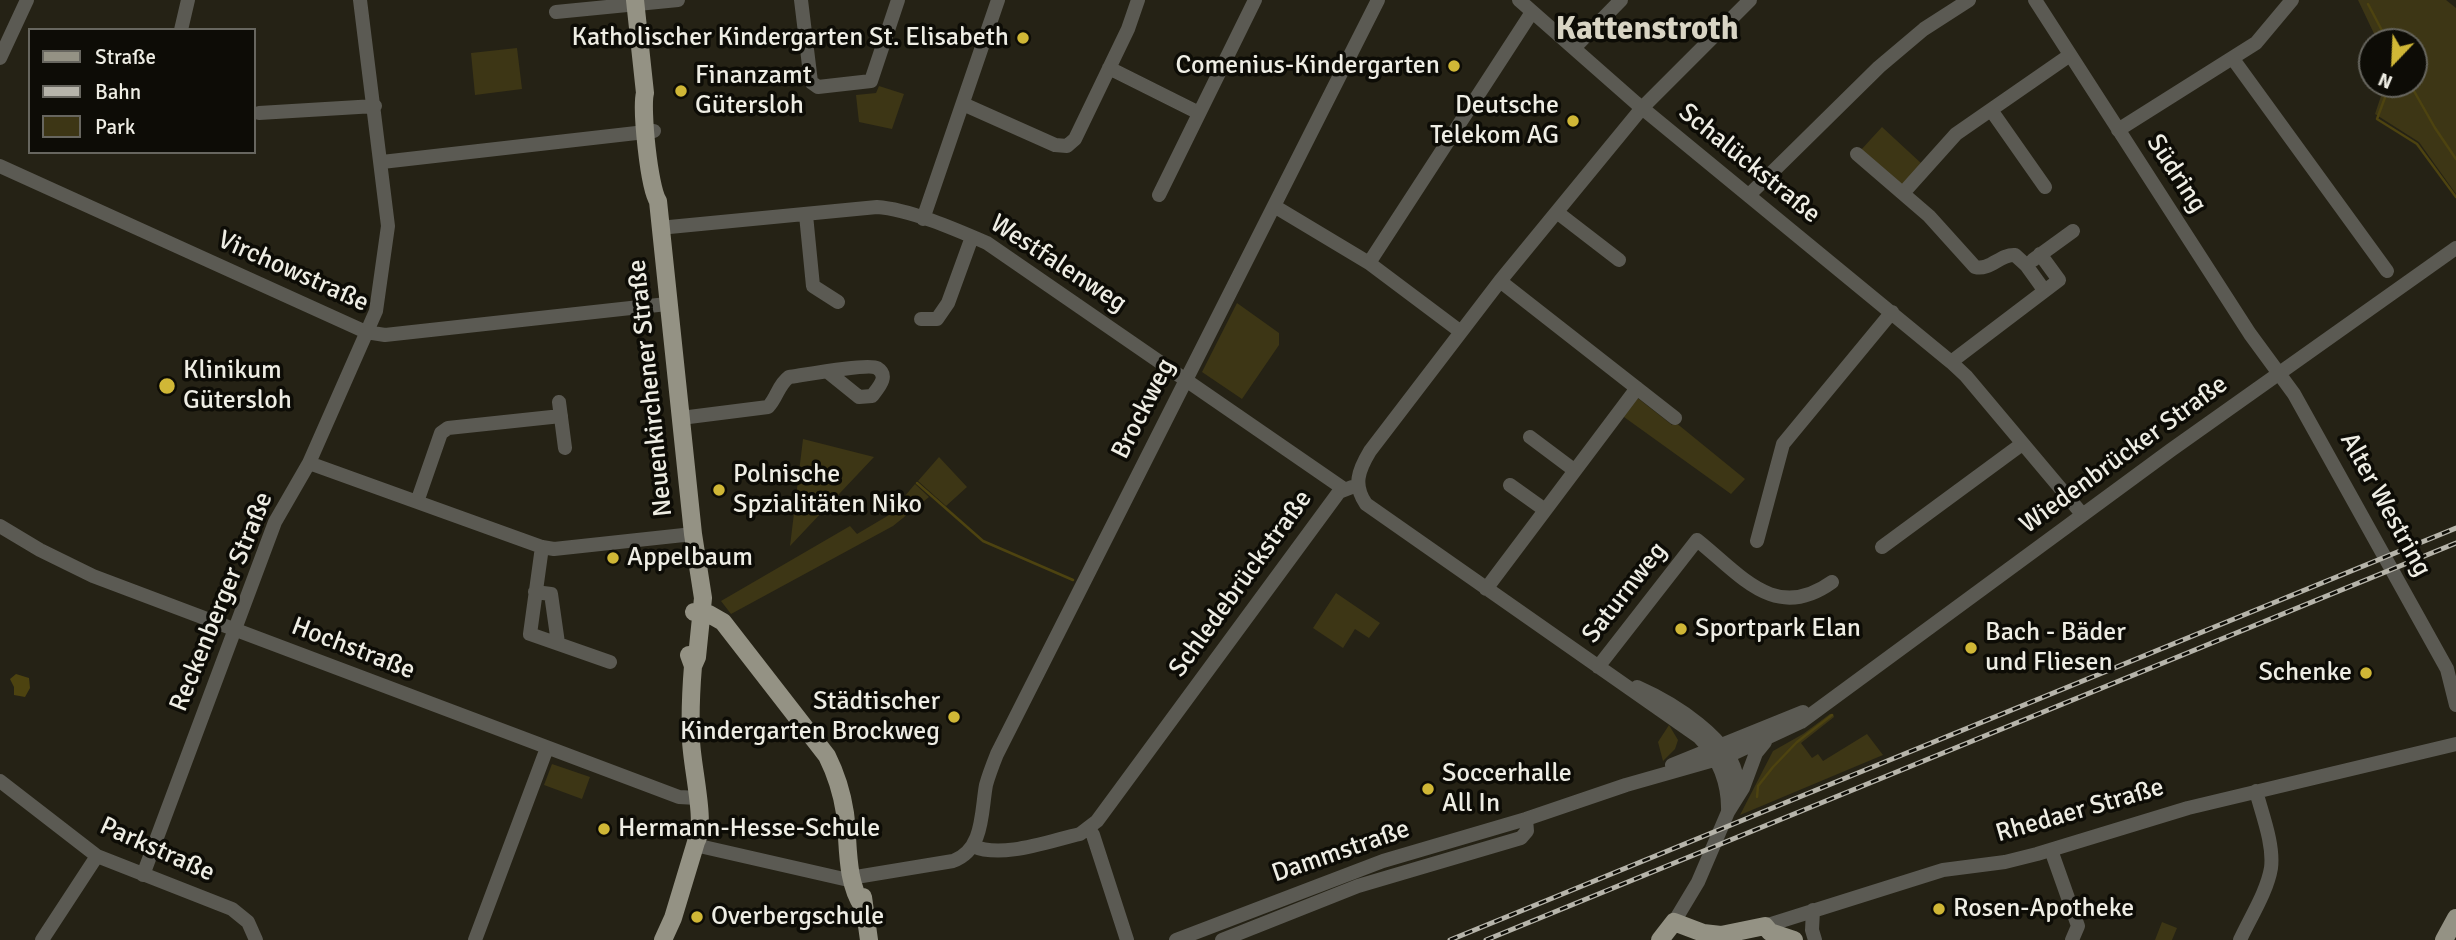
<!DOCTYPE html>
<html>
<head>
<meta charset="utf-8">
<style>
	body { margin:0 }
	#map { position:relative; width:2456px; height:940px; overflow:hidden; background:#252215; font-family:Signika,sans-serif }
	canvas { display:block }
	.legend { position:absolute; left:28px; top:28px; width:228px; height:126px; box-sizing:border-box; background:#0d0c06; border:2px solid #67665f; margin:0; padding:9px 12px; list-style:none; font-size:21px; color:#eeede4 }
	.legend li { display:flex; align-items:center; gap:14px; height:35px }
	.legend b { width:35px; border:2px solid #67665f }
	.north { position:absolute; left:2358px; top:28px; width:70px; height:70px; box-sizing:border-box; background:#0d0c06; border:2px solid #67665f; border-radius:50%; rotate:203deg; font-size:19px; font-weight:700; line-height:28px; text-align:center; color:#eeede4 }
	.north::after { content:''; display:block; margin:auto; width:24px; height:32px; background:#d0b736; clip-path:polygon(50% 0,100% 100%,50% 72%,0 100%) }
</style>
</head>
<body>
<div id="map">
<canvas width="2456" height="940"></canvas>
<ul class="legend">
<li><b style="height:9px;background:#949284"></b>Straße</li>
<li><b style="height:9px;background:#b6b4aa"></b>Bahn</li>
<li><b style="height:19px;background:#3d3615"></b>Park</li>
</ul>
<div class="north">N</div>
</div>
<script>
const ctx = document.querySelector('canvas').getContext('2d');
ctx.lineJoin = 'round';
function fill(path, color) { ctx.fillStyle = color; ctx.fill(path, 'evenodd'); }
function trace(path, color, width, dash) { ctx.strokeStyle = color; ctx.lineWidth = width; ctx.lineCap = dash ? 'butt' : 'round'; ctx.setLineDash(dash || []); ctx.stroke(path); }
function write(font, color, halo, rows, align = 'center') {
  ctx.font = font + ' Signika,sans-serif'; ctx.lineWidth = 7; ctx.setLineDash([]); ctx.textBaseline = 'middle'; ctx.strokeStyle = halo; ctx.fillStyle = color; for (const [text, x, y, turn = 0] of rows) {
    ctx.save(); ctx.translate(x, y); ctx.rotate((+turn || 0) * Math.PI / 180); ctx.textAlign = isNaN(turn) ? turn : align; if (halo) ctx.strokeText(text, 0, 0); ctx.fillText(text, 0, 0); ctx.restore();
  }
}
fill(new Path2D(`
	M2358,0H2446L2456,8V194L2419,142L2375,114L2385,84H2414V42H2378Z
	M517,48L522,89L475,95L471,53Z
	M879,86L904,94L892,129L859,122L856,95L876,93Z
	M1882,127L1922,164L1902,185L1860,151Z
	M1237,303L1279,333V345L1242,399L1202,372Z
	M1635,396L1672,425L1675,422L1745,479L1731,494L1624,417V411Z
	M803,439L874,457L790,546Z
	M939,457L967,487L946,506L918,481Z
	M915,484L929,497L893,526L731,614L721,601L850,526L857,534L889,515Z
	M1336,593L1380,623L1369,638L1355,629L1343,648L1313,628Z
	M1830,714H1833L1834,717L1801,743L1812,758L1818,754L1823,761L1867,734L1883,755L1740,815L1773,751L1803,734Z
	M1669,725L1678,740L1675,749L1663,761L1658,742Z
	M552,764L590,777L582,799L544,785Z
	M2162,922L2177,928L2172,940H2155Z`), '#3d3615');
fill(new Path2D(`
	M16,674L29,678L30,688L25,697L14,695V687L10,679Z`), '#4d4310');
trace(new Path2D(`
	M2368,4L2388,42
	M2390,84L2377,119L2417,144L2456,197
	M2410,84L2435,128L2456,159
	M917,483L983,541L1073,580
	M1757,797L1758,786L1773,767L1797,742L1832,715`), '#4d4310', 2.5);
trace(new Path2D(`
	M801,0L811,82L818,87L871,81L898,0
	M1519,0L1636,103L1951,362L1966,376L2082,514
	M2035,0L2250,334L2294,394L2447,669L2456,705
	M556,12L678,0
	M181,30L188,0
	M1574,48L1621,0
	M0,58L27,0
	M2233,59L2387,271
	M1109,68L1199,113
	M963,104L1055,145L1067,146L1075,139L1128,29L1138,0
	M1991,110L2045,187
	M259,113L375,106
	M2118,130L2256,43L2292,0
	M1857,154L1929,216L1975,267C1990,271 2000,254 2015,255L2026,265L2044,290
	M382,162L654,131
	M0,166L366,332L385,335L667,304
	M1904,192L1956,134L2070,55
	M1159,195L1255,0
	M1749,195L1879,67L1924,29L1969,0
	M1274,206L1369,263L1461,332
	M1558,213L1619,260
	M806,215L813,286L838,302
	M923,219L998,0
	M659,228L877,207C909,209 957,230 987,243L1344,489
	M2033,260L2073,231
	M1369,263L1532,12
	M1500,281L1675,418
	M921,319H937L948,303L972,237
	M1951,362L2059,280L2040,254
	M559,402L565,448
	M681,418L768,407C777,398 778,385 789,377C803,375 869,363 877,368C890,376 878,388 872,396L859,397L828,372
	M1530,437L1574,470
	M309,463L542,547L554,549L693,534
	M1510,485L1545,510
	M417,502L441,433L448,428L561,416
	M0,526L40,550L93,576L679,797L697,798
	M1757,541L1783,444L1892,312
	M542,547L530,634L610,662
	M1882,547L2022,444
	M1486,589L1637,388
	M535,592L551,594L558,643
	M1598,667L1697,540C1741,575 1775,623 1832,582
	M1637,687C1671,702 1733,739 1737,780C1737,785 1736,791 1735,796
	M1672,765L1803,712
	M0,781L97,856L232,909L248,922L256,940
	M1728,812C1729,785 1719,757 1699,737L1366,504C1353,485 1358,471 1370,451L1500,281L1642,108L1750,0
	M1089,829L1093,835L1127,940
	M695,845L844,879L953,861C984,850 981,812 986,785C989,774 993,764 997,754L1378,0
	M973,846C1002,859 1049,841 1080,834L1097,821L1339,492L1352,487
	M2051,850L2078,926L2072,940
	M143,875L275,522L309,463L376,311L388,226L360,0
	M1813,910L1812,930L1815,940
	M1674,922L1698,882L1728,812L1743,788L1756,753L1765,742
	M1765,926L1943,870L2005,862L2037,854L2188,808L2456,744
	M42,940L97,856
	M475,940L547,748
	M1176,940L1383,861L1526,819L1626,785L1728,756L1801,722L2171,450L2456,248
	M1222,940L1358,886L1521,838L1527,831L1526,819
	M2240,940C2250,918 2267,892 2271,868C2274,844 2262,814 2256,791`), '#5b5a53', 14);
trace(new Path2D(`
	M635,0L645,93C641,108 649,188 658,201L693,534L703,598L697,657L693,666
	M694,612L709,614L723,622L827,756C836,774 842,793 845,813C849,843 845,880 863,907
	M863,897L869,940
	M663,940L673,918L696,842C707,825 691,763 691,739C690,714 691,690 693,666L689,655
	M1660,940L1674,922L1703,933L1721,935
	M1709,940L1721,935L1765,926L1770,932L1794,940
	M2444,940L2456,918`), '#949284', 18);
const rail = new Path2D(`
	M1450,940L2456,528
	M1486,940L2456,543`);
trace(rail, '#b6b4aa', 5);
trace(rail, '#0d0c06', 2.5, [8]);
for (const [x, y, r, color] of [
	[1023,38,7,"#d0b736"],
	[1454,66,7,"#d0b736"],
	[681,91,7,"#d0b736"],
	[1573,121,7,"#d0b736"],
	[167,386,9,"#d0b736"],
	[719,490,7,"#d0b736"],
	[613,558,7,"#d0b736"],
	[1681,629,7,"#d0b736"],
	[1971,648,7,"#d0b736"],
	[2366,673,7,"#d0b736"],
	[954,717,7,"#d0b736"],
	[1428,789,7,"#d0b736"],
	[604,829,7,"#d0b736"],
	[1939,909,7,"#d0b736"],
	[697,917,7,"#d0b736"]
]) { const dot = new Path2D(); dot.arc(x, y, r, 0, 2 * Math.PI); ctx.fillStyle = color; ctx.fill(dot); trace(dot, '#0d0c06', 2.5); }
write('26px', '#eeede4', '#0d0c06', [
	["Katholischer Kindergarten St. Elisabeth",1009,38,"right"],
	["Comenius-Kindergarten",1440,66,"right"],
	["Finanzamt",695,76],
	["Gütersloh",695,106],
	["Deutsche",1559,106,"right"],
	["Telekom AG",1559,136,"right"],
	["Klinikum",183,371],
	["Gütersloh",183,401],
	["Polnische",733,475],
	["Spzialitäten Niko",733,505],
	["Appelbaum",627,558],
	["Sportpark Elan",1695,629],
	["Bach - Bäder",1985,633],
	["und Fliesen",1985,663],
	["Schenke",2352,673,"right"],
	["Städtischer",940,702,"right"],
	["Kindergarten Brockweg",940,732,"right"],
	["Soccerhalle",1442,774],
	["All In",1442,804],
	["Hermann-Hesse-Schule",618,829],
	["Rosen-Apotheke",1953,909],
	["Overbergschule",711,917]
], 'left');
write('26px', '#eeede4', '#0d0c06', [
	["Schalückstraße",1749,164,39],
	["Südring",2176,174,57],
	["Westfalenweg",1058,264,33],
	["Virchowstraße",293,272,24],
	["Neuenkirchener Straße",651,388,-96],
	["Brockweg",1144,409,-63],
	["Wiedenbrücker Straße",2124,455,-36],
	["Alter Westring",2385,505,61],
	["Schledebrückstraße",1241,584,-54],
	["Saturnweg",1625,593,-52],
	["Reckenberger Straße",222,602,-68],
	["Hochstraße",353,649,21],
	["Rhedaer Straße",2080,811,-16],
	["Parkstraße",157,850,24],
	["Dammstraße",1341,852,-19]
]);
write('bold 33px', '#d8d4c4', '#0d0c06', [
	["Kattenstroth",1647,30]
]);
</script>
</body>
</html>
